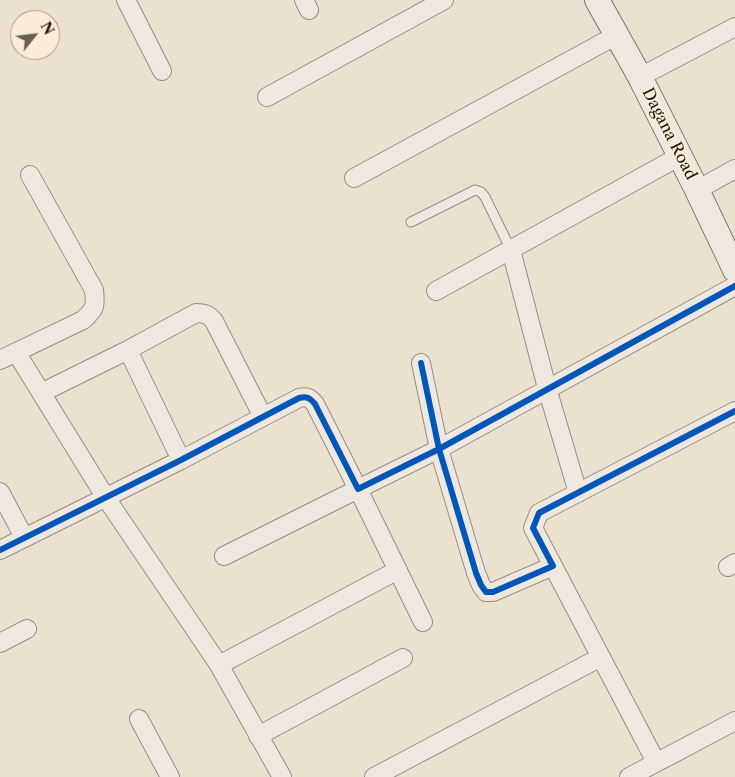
<!DOCTYPE html>
<html>
<head>
<meta charset="utf-8">
<style>
	body { margin:0 }
	#map { position:relative; width:735px; height:777px; overflow:hidden; background:#ece0cf; font-family:"Libre Caslon Text",serif }
	canvas { display:block }
	.north { position:absolute; left:10px; top:10px; width:50px; height:50px; box-sizing:border-box; background:#fbecd7; border:1px solid #a49887; border-radius:50%; rotate:61deg; font-size:14px; font-weight:700; line-height:20px; text-align:center; color:#211a10 }
	.north::after { content:''; display:block; margin:auto; width:18px; height:22px; background:#685f53; clip-path:polygon(50% 0,100% 100%,50% 72%,0 100%) }
</style>
</head>
<body>
<div id="map">
<canvas width="735" height="777"></canvas>
<div class="north">N</div>
</div>
<script>
const ctx = document.querySelector('canvas').getContext('2d');
ctx.lineJoin = 'round';
function trace(path, color, width, dash) { ctx.strokeStyle = color; ctx.lineWidth = width; ctx.lineCap = dash ? 'butt' : 'round'; ctx.setLineDash(dash || []); ctx.stroke(path); }
function write(font, color, halo, rows, align = 'center') {
  ctx.font = font + ' "Libre Caslon Text",serif'; ctx.lineWidth = 5; ctx.setLineDash([]); ctx.textBaseline = 'middle'; ctx.strokeStyle = halo; ctx.fillStyle = color; for (const [text, x, y, turn = 0] of rows) {
    ctx.save(); ctx.translate(x, y); ctx.rotate((+turn || 0) * Math.PI / 180); ctx.textAlign = isNaN(turn) ? turn : align; if (halo) ctx.strokeText(text, 0, 0); ctx.fillText(text, 0, 0); ctx.restore();
  }
}
const lane = new Path2D(`
	M411,222L475,190L481,192L485,197L511,250`);
const street = new Path2D(`
	M126,0L162,71
	M304,0L309,10
	M640,77L735,27
	M267,97L444,0
	M354,178L617,35
	M697,190L735,169
	M511,250L547,388L578,493
	M436,291L680,156
	M128,350L181,460
	M16,352L106,498L219,665
	M0,360L83,320C95,309 96,307 94,290L30,175
	M421,363L439,449L476,573L481,585L486,592H493L553,566L533,528L539,513L735,411
	M41,393L128,350L196,313C205,313 209,315 214,321L263,417
	M0,492L24,537
	M0,550L181,460L299,398C307,396 310,398 315,404L358,489L439,449L735,286
	M224,556L358,489L423,622
	M553,566L656,762
	M728,567L735,563
	M0,643L27,629
	M139,719L170,777
	M258,736L403,658
	M282,777L219,665L398,570
	M374,777L601,657
	M629,777L735,721`);
const secondary = new Path2D(`
	M597,0L640,77L697,190L735,270`);
trace(lane, '#958e83', 11);
trace(street, '#958e83', 20);
trace(secondary, '#797369', 26);
trace(lane, '#efe8e0', 9);
trace(street, '#efe8e0', 18);
trace(secondary, '#efe8e0', 24);
trace(new Path2D(`
	M421,363L439,449L476,573L481,585L486,592H493L553,566L533,528L539,513L735,411
	M0,550L181,460L299,398C307,396 310,398 315,404L358,489L439,449L735,286`), '#0057b8', 6);
write('16px', '#211a10', '#fbecd7', [
	["Dagana Road",669,134,63]
]);
</script>
</body>
</html>
